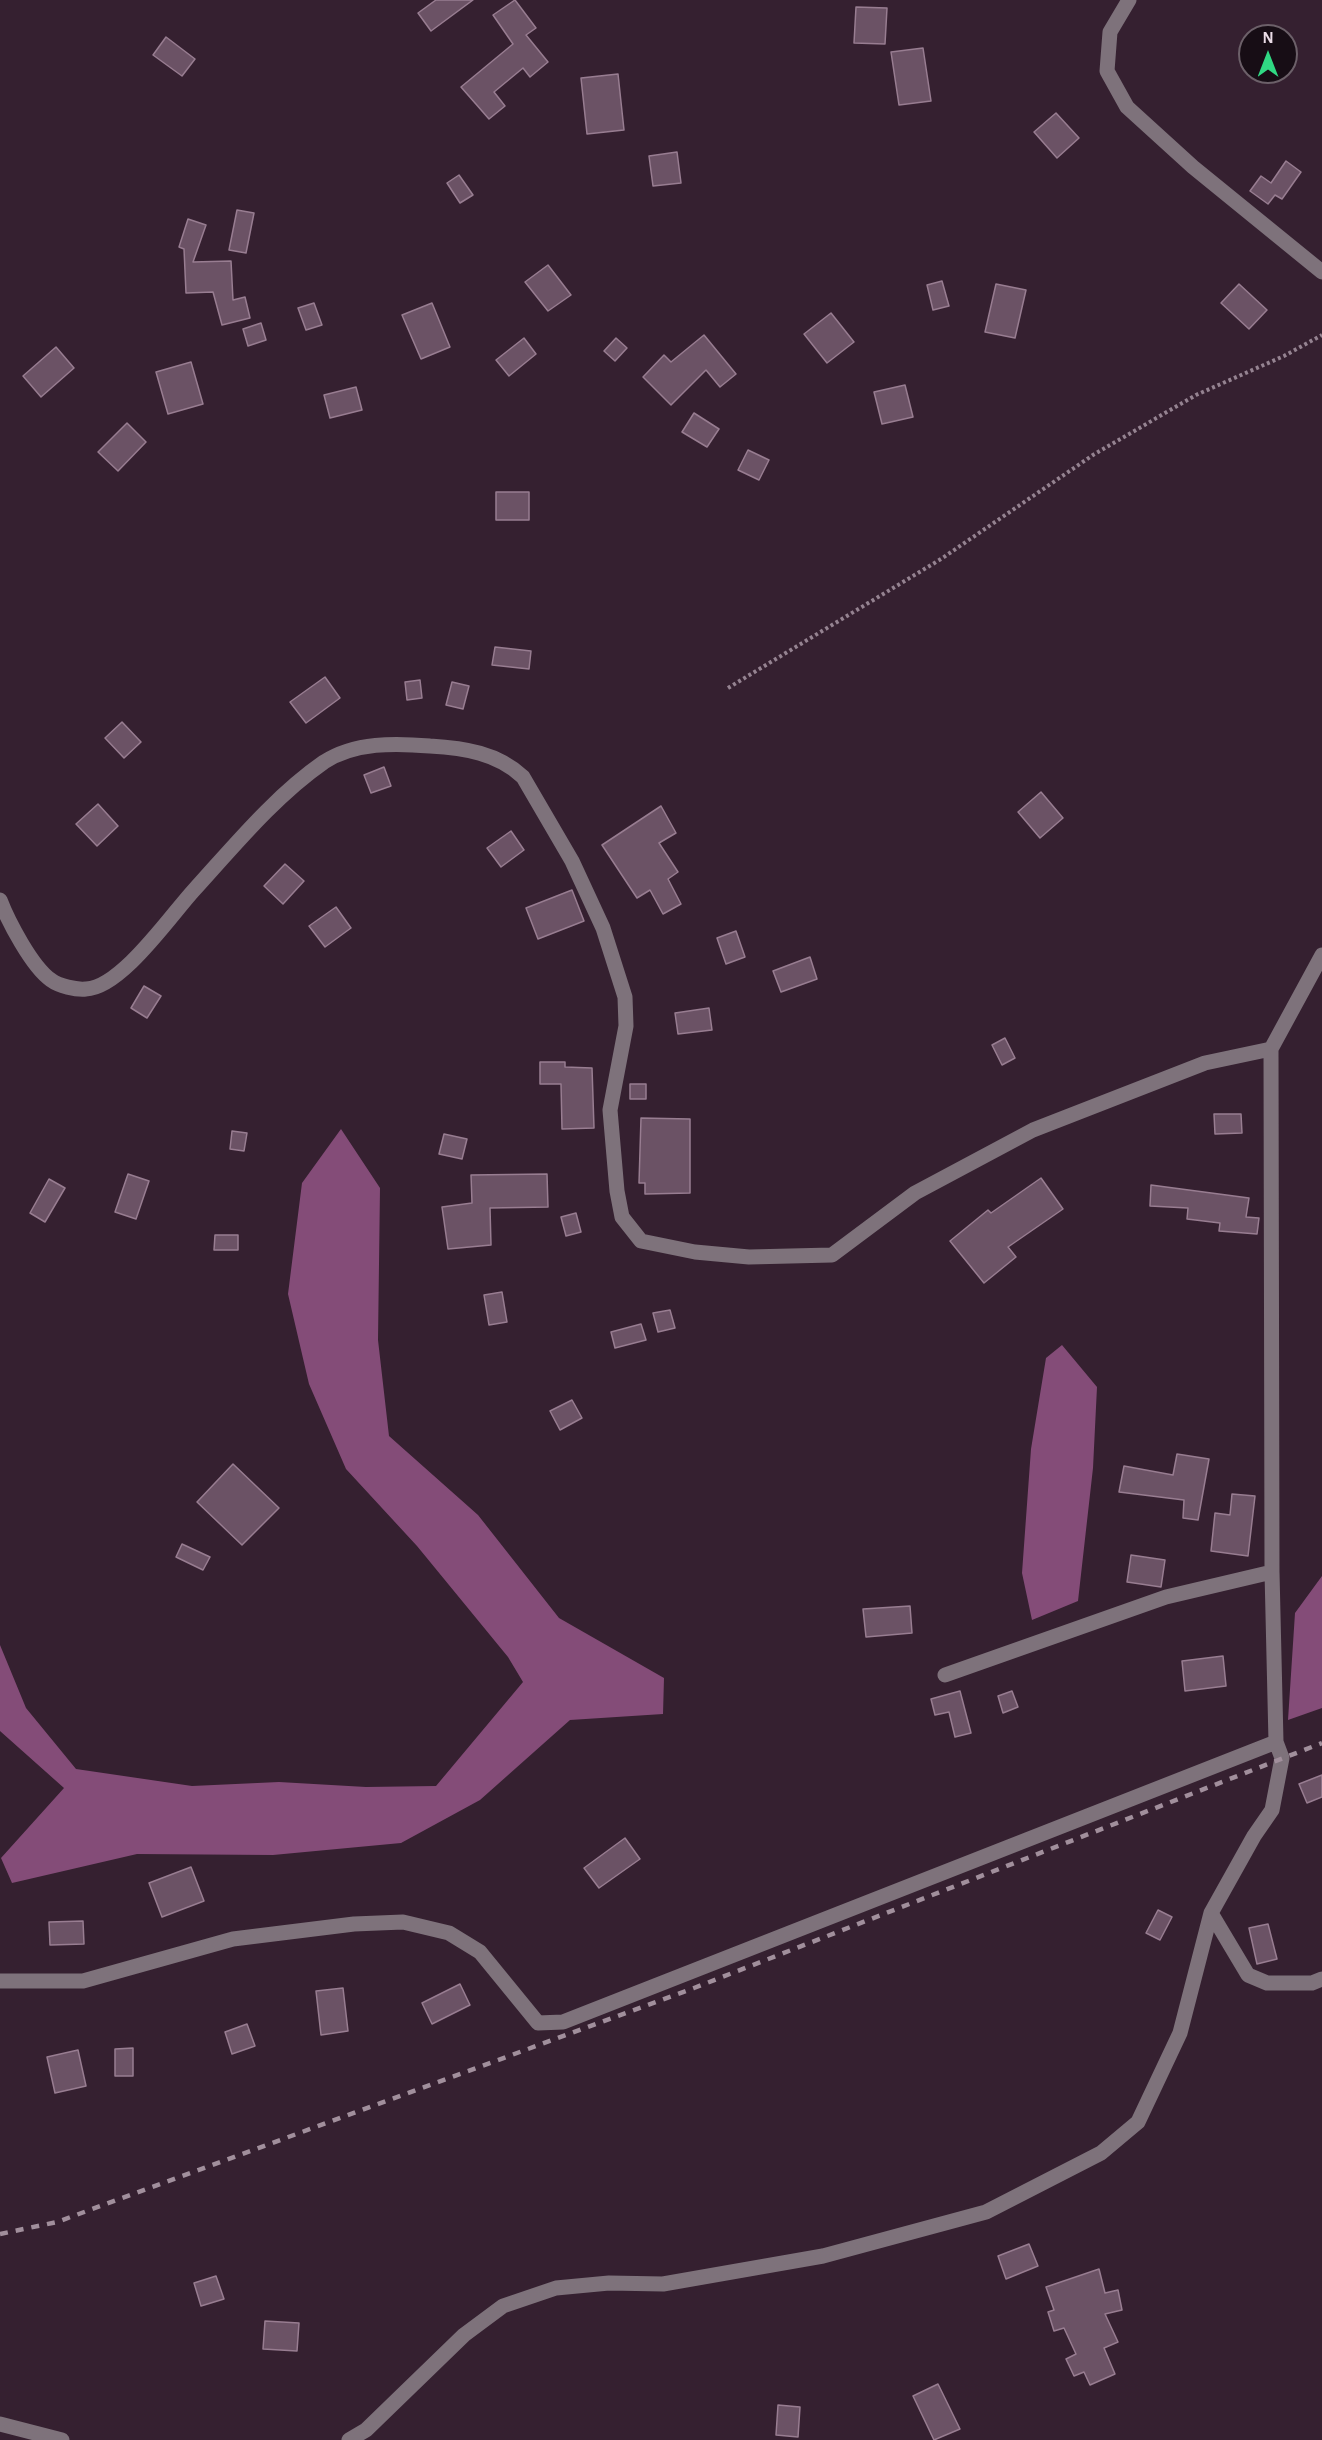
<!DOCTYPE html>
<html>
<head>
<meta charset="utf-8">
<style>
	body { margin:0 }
	#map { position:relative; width:1322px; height:2440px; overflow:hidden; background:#352030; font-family:"Alegreya Sans",sans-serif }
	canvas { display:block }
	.north { position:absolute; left:1238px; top:24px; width:60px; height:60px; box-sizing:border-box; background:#170d15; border:2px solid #6c6069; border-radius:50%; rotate:0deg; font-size:16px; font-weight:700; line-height:24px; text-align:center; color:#ebdce7 }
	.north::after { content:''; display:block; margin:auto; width:21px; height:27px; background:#30d883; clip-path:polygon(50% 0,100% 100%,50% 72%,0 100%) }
</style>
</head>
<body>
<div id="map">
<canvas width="1322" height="2440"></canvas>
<div class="north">N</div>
</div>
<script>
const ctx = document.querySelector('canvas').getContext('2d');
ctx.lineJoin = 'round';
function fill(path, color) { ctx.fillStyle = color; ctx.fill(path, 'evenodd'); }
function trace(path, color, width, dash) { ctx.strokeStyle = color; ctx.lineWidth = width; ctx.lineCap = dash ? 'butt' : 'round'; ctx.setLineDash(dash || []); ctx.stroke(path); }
fill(new Path2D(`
	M341,1129L380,1188L378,1340L389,1436L478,1515L559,1618L664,1678L663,1714L570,1720L480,1800L401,1843L273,1855L137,1854L12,1883L1,1858L64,1788L0,1731V1645L26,1708L76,1769L192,1786L279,1782L366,1787L436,1786L523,1682L508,1657L417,1546L346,1469L309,1384L288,1294L302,1183Z
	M1062,1345L1097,1387L1093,1468L1078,1601L1032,1620L1022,1573L1031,1449L1046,1358Z
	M1322,1576V1708L1288,1720L1295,1613Z`), '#844c78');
const building = new Path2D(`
	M436,0H473L431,31L418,13Z
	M515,0L536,28L526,35L548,62L530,77L523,68L494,92L505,106L489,119L461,87L513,44L493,15Z
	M856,7L887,8L885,44L854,43Z
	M166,37L195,59L182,76L153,55Z
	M923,48L931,101L899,105L891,52Z
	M618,74L624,130L587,134L581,78Z
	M1056,113L1079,138L1057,158L1034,132Z
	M677,152L681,183L653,186L649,156Z
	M1286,161L1301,172L1282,199L1275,195L1268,204L1250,191L1261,176L1271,183Z
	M459,175L473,195L460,203L447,183Z
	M237,210L254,213L246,253L229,250Z
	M188,219L206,225L193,262L231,261L233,300L245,297L250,318L222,325L213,292L186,293L184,249L179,247Z
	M548,265L571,295L548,311L525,282Z
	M942,281L949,306L933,310L927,285Z
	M996,284L1026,290L1015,338L985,332Z
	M1239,284L1267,310L1249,329L1221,303Z
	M314,303L322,325L306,330L298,308Z
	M432,303L450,347L421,359L402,315Z
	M831,313L854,342L827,363L804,334Z
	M261,323L266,340L248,346L243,329Z
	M704,335L736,374L720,387L706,370L671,405L643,377L664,355L671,362Z
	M524,338L536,354L509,376L496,360Z
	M616,338L627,348L615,361L604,351Z
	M56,347L74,368L41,397L23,376Z
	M191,362L203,404L168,414L156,372Z
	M905,385L913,417L882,424L874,392Z
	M356,387L362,410L330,418L324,395Z
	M694,413L719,429L707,447L682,432Z
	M127,423L146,442L118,471L98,452Z
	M748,450L769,460L759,480L738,470Z
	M496,492H529V520H496Z
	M495,647L531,651L529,669L492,665Z
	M325,677L340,698L306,723L290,702Z
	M420,680L422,698L407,700L405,682Z
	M452,682L469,686L463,709L446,705Z
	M122,722L141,742L124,758L105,738Z
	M384,767L391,786L371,793L364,775Z
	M1041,792L1063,818L1040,838L1018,812Z
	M98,804L118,826L97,846L76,824Z
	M661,806L676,833L659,843L678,872L668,879L681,904L663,914L650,890L637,898L602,845Z
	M511,831L524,850L501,867L487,848Z
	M285,864L304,881L283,904L264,886Z
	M572,890L584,921L538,939L526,908Z
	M336,907L351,928L325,947L309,926Z
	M736,931L745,957L726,964L717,938Z
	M810,957L817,979L781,992L773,971Z
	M144,986L161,996L147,1018L131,1008Z
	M709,1008L712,1030L678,1034L675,1013Z
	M1005,1038L1015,1058L1002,1065L992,1045Z
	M540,1062H565V1067L592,1068L594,1128L562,1129L561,1084H540Z
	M630,1084H646V1099H630Z
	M1214,1114H1241L1242,1133L1215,1134Z
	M641,1118L690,1119V1193L645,1194V1183H639Z
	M232,1131L247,1133L244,1151L230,1149Z
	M444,1134L467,1139L462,1159L439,1154Z
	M128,1174L149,1181L136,1219L115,1212Z
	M547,1174L548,1207L490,1208L491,1245L448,1249L442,1207L472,1203L471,1175Z
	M1041,1178L1063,1209L1008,1247L1016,1257L984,1283L950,1241L988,1210L991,1213Z
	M49,1179L65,1188L45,1222L30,1213Z
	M1151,1185L1249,1198L1246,1217L1259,1218L1257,1234L1219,1231L1220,1223L1187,1219L1188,1208L1150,1206Z
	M576,1213L581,1232L566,1236L561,1217Z
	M215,1235H238V1250H214Z
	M502,1292L507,1322L489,1325L484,1295Z
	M670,1310L675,1328L658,1332L653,1313Z
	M641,1324L646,1340L615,1348L611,1332Z
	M572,1400L582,1418L560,1430L550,1411Z
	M1177,1454L1209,1459L1198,1520L1183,1518L1184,1500L1119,1492L1124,1466L1173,1475Z
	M233,1464L279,1508L242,1545L197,1502Z
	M1232,1494L1255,1496L1248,1556L1211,1551L1215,1513L1230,1515Z
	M182,1544L210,1557L203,1570L176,1557Z
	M1131,1555L1165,1560L1161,1587L1127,1582Z
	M910,1606L912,1633L866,1637L863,1609Z
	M1223,1656L1226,1686L1185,1691L1182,1661Z
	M960,1691L971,1733L955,1737L949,1712L935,1715L931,1699Z
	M1012,1691L1018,1707L1003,1713L998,1696Z
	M1322,1775V1797L1307,1803L1299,1784Z
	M625,1838L640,1859L599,1888L584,1868Z
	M191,1867L204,1901L162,1917L149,1883Z
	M1158,1910L1172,1917L1160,1940L1146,1933Z
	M83,1921L84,1944L50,1945L49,1922Z
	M1268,1924L1277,1959L1257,1964L1249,1928Z
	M460,1984L470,2005L432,2024L422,2003Z
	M343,1988L348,2031L321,2035L316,1991Z
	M247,2024L255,2046L232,2054L225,2032Z
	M133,2048V2076H115V2049Z
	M78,2050L86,2086L55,2093L47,2057Z
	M1029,2244L1038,2266L1006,2279L998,2256Z
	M1099,2269L1105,2293L1118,2290L1122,2310L1105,2314L1118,2342L1104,2348L1115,2374L1090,2385L1084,2372L1074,2376L1066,2359L1076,2354L1064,2328L1054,2331L1048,2312L1054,2310L1046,2287Z
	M216,2276L224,2299L201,2306L194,2283Z
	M265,2321L299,2323L297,2351L263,2349Z
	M938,2384L960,2429L934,2440L913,2396Z
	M778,2405L800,2407L798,2437L776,2435Z`);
fill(building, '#6b5265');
trace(building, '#987d91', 1.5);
trace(new Path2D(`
	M728,688L941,559L1093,455L1196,395L1284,356L1322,335`), '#958391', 4, [3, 3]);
trace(new Path2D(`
	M1129,0L1110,32L1107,71L1127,107L1193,167L1322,272
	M0,900C8,921 32,967 51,980C59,986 76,990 86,989C121,988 171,915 194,890C234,846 275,796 324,762C355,742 395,743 430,746C464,748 498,753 523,777L572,861L603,928L625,997L626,1026L610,1110L617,1191L622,1217L641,1241L695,1252L749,1257L832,1255L915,1193L1033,1130L1205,1063L1271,1049
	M945,1675L1166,1597L1272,1572
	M1211,1913L1248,1975L1267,1983H1312L1322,1979
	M0,1981H83L233,1939L354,1924L403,1922L449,1933L480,1952L538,2023L563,2022L1276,1742
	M0,2424L62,2440
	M349,2440L366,2430L464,2335L503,2306L556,2288L609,2283L663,2284L823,2256L986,2212L1101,2153L1138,2122L1180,2033L1211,1913L1254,1836L1272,1810L1282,1758L1276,1742L1272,1572L1271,1049L1322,955`), '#7e727b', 15);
trace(new Path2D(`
	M0,2234L57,2222L694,1988L1322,1743`), '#a18f9c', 4.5, [8, 8]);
</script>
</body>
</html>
